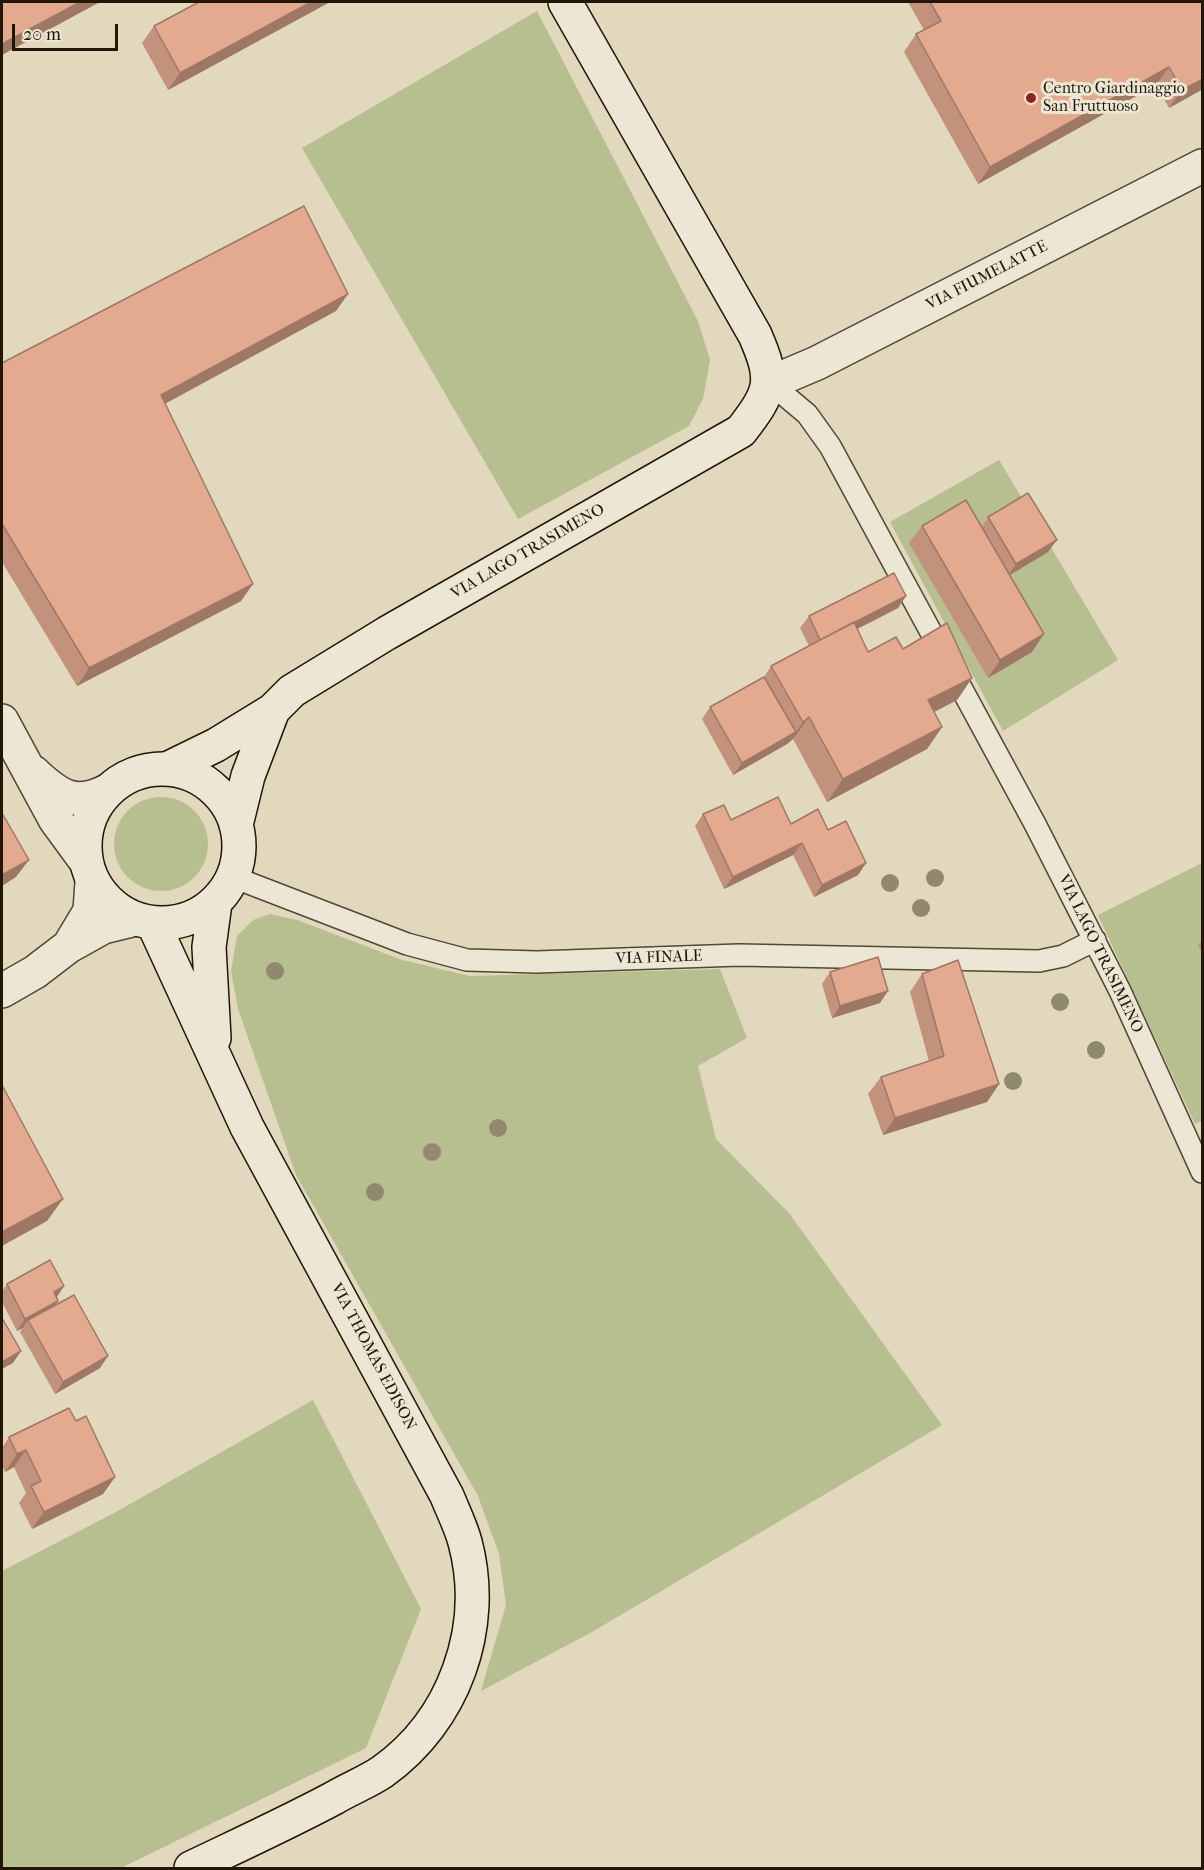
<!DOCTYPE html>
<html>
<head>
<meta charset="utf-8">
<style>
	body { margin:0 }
	#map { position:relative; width:1204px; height:1870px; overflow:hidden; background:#e2d8be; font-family:"IM FELL French Canon",serif }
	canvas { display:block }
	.frame { position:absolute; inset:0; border:3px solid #221606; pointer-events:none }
	.scale { position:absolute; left:12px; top:24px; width:106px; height:27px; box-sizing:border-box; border:3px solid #221606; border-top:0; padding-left:8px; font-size:18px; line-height:21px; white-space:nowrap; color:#221606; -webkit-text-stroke:4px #ece6d5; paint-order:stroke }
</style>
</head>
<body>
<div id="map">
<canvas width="1204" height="1870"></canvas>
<div class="frame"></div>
<div class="scale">20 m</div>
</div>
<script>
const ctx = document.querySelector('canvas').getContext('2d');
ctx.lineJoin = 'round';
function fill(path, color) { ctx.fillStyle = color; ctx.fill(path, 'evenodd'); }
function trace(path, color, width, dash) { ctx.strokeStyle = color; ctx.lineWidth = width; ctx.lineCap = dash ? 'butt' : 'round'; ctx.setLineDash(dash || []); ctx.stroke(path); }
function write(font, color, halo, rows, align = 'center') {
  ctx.font = font + ' "IM FELL French Canon",serif'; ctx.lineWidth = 6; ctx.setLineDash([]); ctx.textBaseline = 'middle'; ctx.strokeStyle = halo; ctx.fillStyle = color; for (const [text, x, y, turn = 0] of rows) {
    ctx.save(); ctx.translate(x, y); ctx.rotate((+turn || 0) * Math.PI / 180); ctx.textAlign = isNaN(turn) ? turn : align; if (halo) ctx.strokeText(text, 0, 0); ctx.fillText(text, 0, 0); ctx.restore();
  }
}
fill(new Path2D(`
	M537,11L698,321L710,360L703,399L689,426L518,519L302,148Z
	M999,460L1118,660L1003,731L890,522Z
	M114 844a47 47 0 1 1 94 0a47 47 0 1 1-94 0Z
	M1202,863V1121L1195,1124L1098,915Z
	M270,914L297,920L402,960L470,976L720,969L747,1038L698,1066L716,1139L789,1213L942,1425L592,1632L481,1691L506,1605L499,1554L478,1496L296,1175L238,1009L231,971L237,936L253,920Z
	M313,1400L421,1609L366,1748L121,1868H2V1571L116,1512Z`), '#b7be8f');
const lane = new Path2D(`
	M770,383L807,414L830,446L1035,824L1120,991L1202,1172
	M233,877L407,944L467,960L537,962L739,955L1039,961L1063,956L1095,940`);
const street = new Path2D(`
	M770,383L817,363L1202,166
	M2,721L55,819L85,860
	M33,772C57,795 75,808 107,791
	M69,946L90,911L92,882
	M2,991L35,972L69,946L103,927L136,919`);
const secondary = new Path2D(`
	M169,768L216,745L273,710L292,691L387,633L741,431C772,391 775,381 755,335L565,2
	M85 846a77 77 0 1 1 154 0a77 77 0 1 1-154 0Z
	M236,825L248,776L273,710
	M153,923L247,1127L447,1496C453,1511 461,1527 465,1542C488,1628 454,1721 382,1772C367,1782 349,1789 334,1798C287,1823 239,1845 191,1868
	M214,1038L209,947L215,903`);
trace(lane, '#524634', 24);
trace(street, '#524634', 36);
trace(secondary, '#221606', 36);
trace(lane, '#ece6d5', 21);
trace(street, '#ece6d5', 33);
trace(secondary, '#ece6d5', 33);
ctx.fillStyle = '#91896f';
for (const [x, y] of [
	[935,878],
	[890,883],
	[921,908],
	[275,971],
	[1060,1002],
	[1096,1050],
	[1013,1081],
	[498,1128],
	[432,1152],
	[375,1192]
]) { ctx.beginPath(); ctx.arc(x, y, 9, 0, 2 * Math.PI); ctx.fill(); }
fill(new Path2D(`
	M199,2H330L168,90L142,43L154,26Z
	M908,2H1203V89L1169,108L1156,85L978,184L904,52L916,34L924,30Z
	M336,311L165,404L241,601L77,686L2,562V363Z
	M988,517L1048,552L1010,575L1032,652L988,678L909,543L922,526L982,527Z
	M906,596L898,608L857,629L868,652L903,649L972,678L957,700L934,712L942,727L927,749L827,802L793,739L787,744L733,775L702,719L710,707L764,677L771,666L809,646L800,628L809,616Z
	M703,814L731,820L791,824L828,830L866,863L858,875L814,897L793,855L724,889L695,826Z
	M1203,939V953L1198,945Z
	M830,972L880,1003L832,1018L822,984Z
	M922,974L999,1084L987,1102L883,1135L868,1094L881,1077L929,1061L910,992Z
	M7,1284L64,1286L57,1297L58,1301L56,1305L100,1368L55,1394L20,1332L23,1328L17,1331L2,1302V1292Z
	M76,1421L115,1477L103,1494L32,1529L19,1503L26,1493L14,1467L5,1472L2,1465V1448L9,1437Z`), '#c3927c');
fill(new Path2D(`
	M80,2H100L2,55V44Z
	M311,2H330L168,90L180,73Z
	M1169,67L1156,85L978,184L990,167Z
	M1203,79V89L1169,108L1182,90Z
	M348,294L336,311L149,412L161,395Z
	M1057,540L1048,552L1008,576L1016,564Z
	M253,584L241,601L77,686L89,668Z
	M906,596L898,608L812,652L820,640Z
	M1044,634L1032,652L988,678L1000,660Z
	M972,678L957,700L913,723L928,700Z
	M809,717L793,739L787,744L733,775L742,763L796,732L803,722Z
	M942,727L927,749L827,802L843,779Z
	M802,843L793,855L724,889L733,877Z
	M29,860L16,877L2,886V875Z
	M866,863L858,875L814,897L822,885Z
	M888,991L880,1003L832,1018L840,1006Z
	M999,1084L987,1102L883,1135L895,1118Z
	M63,1199L47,1221L2,1246V1232Z
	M64,1286L56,1298L54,1292Z
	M58,1301L50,1313L28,1320L23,1328L17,1331L25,1319Z
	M21,1351L13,1363L2,1369V1362Z
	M108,1356L100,1368L55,1394L63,1382Z
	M26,1450L14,1467L5,1472L17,1454Z
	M115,1477L103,1494L32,1529L44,1512Z`), '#9f7765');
const building = new Path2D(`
	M2,2H80L2,44Z
	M199,2H311L180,73L154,26Z
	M930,2H1203V79L1182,90L1169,67L990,167L916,34L941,21Z
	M304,206L348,294L161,395L253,584L89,668L2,524V363Z
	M1028,493L1057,540L1016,564L988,517Z
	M966,500L1044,634L1000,660L922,526Z
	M894,573L906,596L820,640L809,616Z
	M854,622L868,652L896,637L903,649L947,623L972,678L928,700L942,727L843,779L809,717L803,722L771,666Z
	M764,677L796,732L742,763L710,707Z
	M778,797L791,824L818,809L828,830L846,821L866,863L822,885L802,843L733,877L703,814L724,805L731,820Z
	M2,813L29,860L2,875Z
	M878,957L888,991L840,1006L830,972Z
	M958,960L999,1084L895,1118L881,1077L944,1056L922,974Z
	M2,1085L63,1199L2,1232Z
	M50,1260L64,1286L54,1292L58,1301L25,1319L7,1284Z
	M74,1295L108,1356L63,1382L28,1320Z
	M2,1318L21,1351L2,1362Z
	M69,1408L76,1421L86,1416L115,1477L44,1512L31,1486L41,1481L26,1450L17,1454L9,1437Z`);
fill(building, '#e3aa90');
trace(building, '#9f7765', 1.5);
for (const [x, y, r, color] of [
	[1031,98,6,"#8f2418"]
]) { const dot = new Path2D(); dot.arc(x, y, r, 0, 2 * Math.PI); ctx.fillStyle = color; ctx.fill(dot); trace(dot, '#ece6d5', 2); }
write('16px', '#221606', '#ece6d5', [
	["Centro Giardinaggio",1043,89],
	["San Fruttuoso",1043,107]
], 'left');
write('16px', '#221606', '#ece6d5', [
	["VIA FIUMELATTE",987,276,-27],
	["VIA LAGO TRASIMENO",528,552,-30],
	["VIA LAGO TRASIMENO",1100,954,64],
	["VIA FINALE",659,958,-2],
	["VIA THOMAS EDISON",373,1357,62]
]);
</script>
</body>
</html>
